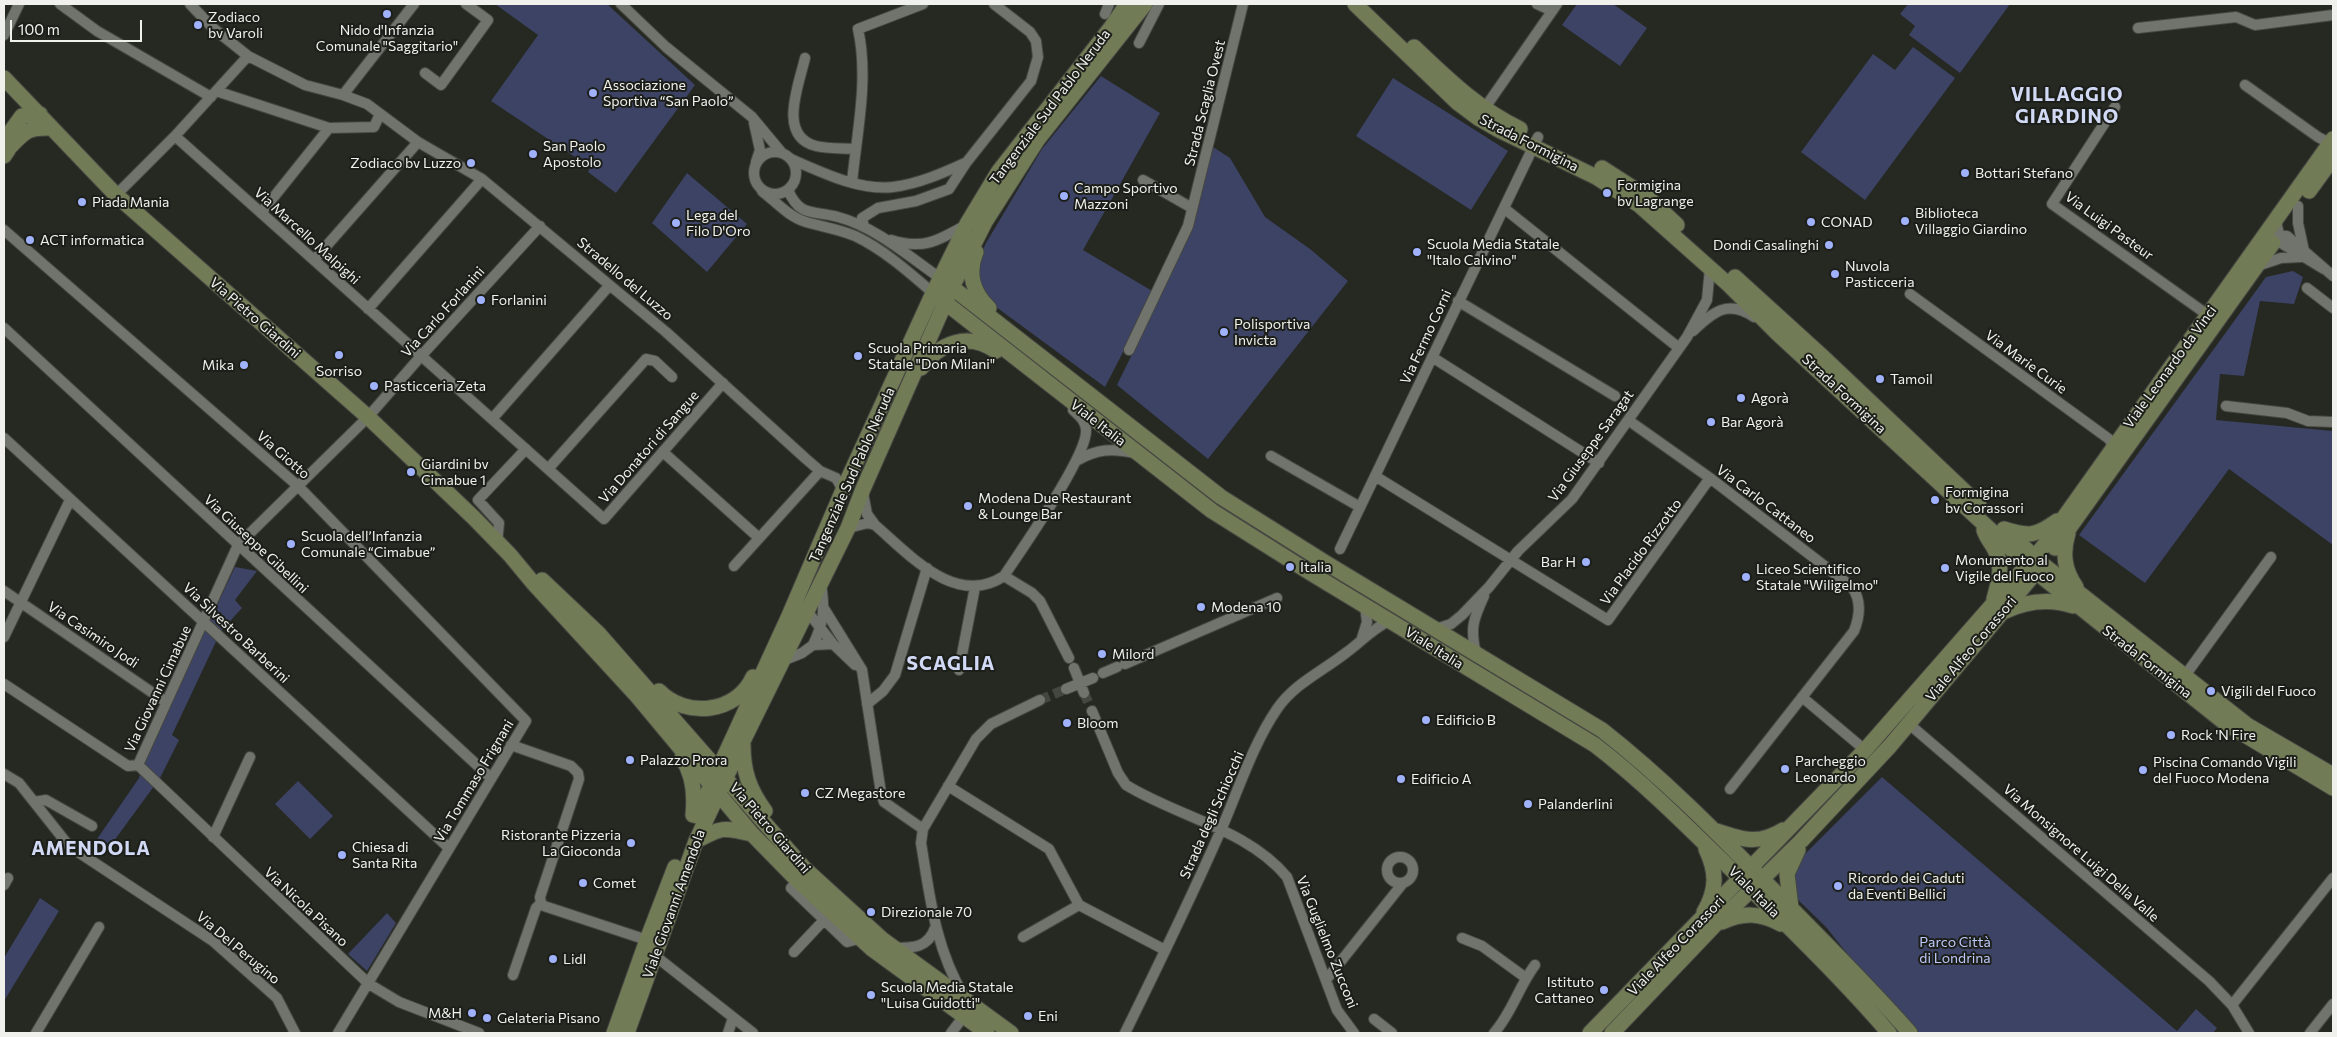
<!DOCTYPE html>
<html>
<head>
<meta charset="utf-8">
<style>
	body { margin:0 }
	#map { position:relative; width:2337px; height:1037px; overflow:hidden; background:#262822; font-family:Commissioner,sans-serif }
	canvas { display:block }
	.frame { position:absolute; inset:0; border:5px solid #f0f1ed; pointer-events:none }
	.scale { position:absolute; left:10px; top:20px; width:132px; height:22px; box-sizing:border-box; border:2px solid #f0f1ed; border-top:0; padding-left:6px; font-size:15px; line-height:18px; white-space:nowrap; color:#f0f1ed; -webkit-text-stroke:4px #1c1e19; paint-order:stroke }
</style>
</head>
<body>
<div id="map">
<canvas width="2337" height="1037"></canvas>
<div class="frame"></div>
<div class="scale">100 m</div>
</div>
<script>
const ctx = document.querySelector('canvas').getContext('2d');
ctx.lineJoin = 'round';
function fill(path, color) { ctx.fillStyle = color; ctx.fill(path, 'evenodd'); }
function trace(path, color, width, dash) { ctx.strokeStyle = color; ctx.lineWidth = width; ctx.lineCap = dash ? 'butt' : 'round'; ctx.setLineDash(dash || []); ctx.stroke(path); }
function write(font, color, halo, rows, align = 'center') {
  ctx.font = font + ' Commissioner,sans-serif'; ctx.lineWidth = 4; ctx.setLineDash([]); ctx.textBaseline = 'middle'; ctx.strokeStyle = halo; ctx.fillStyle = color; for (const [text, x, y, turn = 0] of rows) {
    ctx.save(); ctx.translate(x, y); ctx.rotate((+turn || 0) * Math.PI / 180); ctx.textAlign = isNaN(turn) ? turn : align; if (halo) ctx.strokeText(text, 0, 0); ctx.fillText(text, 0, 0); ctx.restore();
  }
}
fill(new Path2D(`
	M495,4H607L695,85L616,193L588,172L590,167L491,101L538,35Z
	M1577,4H1613L1647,28L1620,66L1562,25Z
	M1908,4H2010L1960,73L1909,35L1915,26L1900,14Z
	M1913,47L1955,78L1865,200L1801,152L1873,54L1895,70Z
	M1101,76L1160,113L1083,250L1154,292L1105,387L996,307L981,290L976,265L986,243L1042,149Z
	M1393,78L1508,151L1471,210L1356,136Z
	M1213,147L1230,158L1265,217L1310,249L1348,281L1208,459L1117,385L1190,235Z
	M687,173L747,224L707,272L652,223Z
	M2293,271L2303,277L2294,304L2260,301L2244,376L2220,374L2216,420L2333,431V545L2229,469L2145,583L2079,535L2266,277Z
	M235,567L257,571L235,600L242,608L221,631L172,735L179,740L160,778L108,849L95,842L139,778L144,759Z
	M1882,777L2177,1031L2196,1009L2217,1028L2213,1033H1919L1849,956L1826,927L1795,897L1792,870L1797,862Z
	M298,781L333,816L310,839L275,804Z
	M40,898L59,911L4,1001V958Z
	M387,913L396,923L367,971L348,954Z`), '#3c4364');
trace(new Path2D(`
	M1084,693L1092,711
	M1040,700L1066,689`), '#444640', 10, [10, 5]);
const street = new Path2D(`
	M60,4L97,31L211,97
	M190,4L213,28L248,56L305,85L343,95L367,104L418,142L482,179L666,332L805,458L820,471L836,478L843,490
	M621,4L666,47L752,117L782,153
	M1537,4L1552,11
	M1105,14L1109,4
	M2138,28L2236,17L2255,25L2333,15
	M4,35L19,4
	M1139,43L1159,4
	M805,58C799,85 777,136 816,146C828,149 843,148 855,149
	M425,73L441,85L488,20L466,4
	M2245,85L2318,137L2333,145
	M216,91L329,128L374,127L380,114
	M343,95L414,4
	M2115,107L2052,204L2212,318
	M1482,112L1557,4
	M754,123L760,150L756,162
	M175,136L604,519L723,383
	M754 173a21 21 0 1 1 42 0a21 21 0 1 1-42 0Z
	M791,159C821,172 859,191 893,187C918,184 943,173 965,163
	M1143,180L1192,208
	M852,182C857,132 869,78 858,29L923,4
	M788,190C800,218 814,210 838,217C876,227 908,256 940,278
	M762,191C776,202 789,217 806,222C823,227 839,229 855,236C883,249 910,273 933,293
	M116,195L175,136L248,56
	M2298,206V223L2304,251
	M1505,209L1679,348
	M261,213L329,128
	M2276,221L2281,243L2324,269
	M864,227L862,218L878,208L916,201L949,189L966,163L1031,81L1038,57L1036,41L1030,32L994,4
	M4,230L298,486L526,721L338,1033
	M2278,235L2287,236L2333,276
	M891,240C923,250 938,241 966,225
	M314,260L418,142
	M2257,266L2281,258L2301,257
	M2307,288L2333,308
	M1910,294L2109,439L2114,447L2119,449
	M1458,301L1615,396
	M368,309L482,179
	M4,328L491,778
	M1693,331C1713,312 1728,299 1754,317
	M1129,350L1188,226L1243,4
	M1432,357L1599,463
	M2226,406L2287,413L2308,421L2333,422
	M492,419L609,286
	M1628,420L1710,478L1852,587C1862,601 1860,616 1854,631L1730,789
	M4,438L449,848
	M663,452L759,538
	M1271,456L1360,507
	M1078,460C1097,449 1113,448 1134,453
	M548,469L646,359L655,361L672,377
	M1375,476L1608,620L1710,478
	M863,493L867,514L875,525C910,555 956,608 1004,576C1021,550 1089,454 1086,429C1085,420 1079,416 1073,410
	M848,528L868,523L875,525
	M497,543L499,523L478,500L526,449
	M1340,549L1538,137
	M734,566L820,471
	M1004,576L1032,593L1040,601L1069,658
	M4,591L166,702
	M823,607L862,670L881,793L884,802L923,829
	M807,611L833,644L855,665
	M1436,629L1451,624L1462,615L1489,587L1518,551L1572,499L1687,337L1707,300L1710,268
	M4,637L70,500
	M1362,638L1367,622L1365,606
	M813,645C824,622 825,609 821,584
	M1476,654C1470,628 1473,620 1484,596
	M782,661L802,653L813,645L833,644
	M1125,664L1277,598
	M1074,668L1084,693
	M959,670L975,587
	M1103,673L1117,667
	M2184,677L2271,557
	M4,684L128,766L138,765
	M1066,689L1093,678
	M1802,697L1865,750
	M867,704L883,691L895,675L927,568
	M1092,711L1118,773L1126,785C1178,817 1247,829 1287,877L1337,1010L1354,1033
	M1909,724L2209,981L2232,1005L2249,1033
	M511,745L571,766L578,773L579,779L540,897L541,903L544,906L647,940
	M138,765L238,545L368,417L421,356L540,226
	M138,765L369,984L399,1002L479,1033
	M4,774L19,783L69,846L213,941L277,998L295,1033
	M948,786L1049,849L1079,905L1165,950
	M34,802L46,800L92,826
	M213,837L250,757
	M1387 870a13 13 0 1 1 26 0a13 13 0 1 1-26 0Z
	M798,881L791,888L847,942L862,938
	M4,885L8,878
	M1023,937L1079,905
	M1462,938L1482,946L1526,978
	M894,948C913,948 928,948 935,928
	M794,952L824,920
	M654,955L753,1033
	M513,975L536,908L541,903
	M1326,980L1403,883
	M964,996C935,948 930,897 921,843L923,829L976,739L991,724L1040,700
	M2232,1005L2333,878
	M1374,1019L1392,1033
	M36,1033L99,927
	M728,1033L733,1018
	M951,1033L964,1016
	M1125,1033C1158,966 1191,898 1221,830C1238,791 1253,744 1277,709C1295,683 1323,671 1347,652C1362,641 1372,629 1389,621
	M1494,1033C1512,1013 1519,986 1535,965
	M2310,1033L2333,1004`);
const secondary = new Path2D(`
	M1355,4L1458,103L1478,118L1497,129L1596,177L1639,205L1729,285L1777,333L2036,572L2225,723L2333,788
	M1414,47C1449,80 1477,108 1520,129
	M4,78L116,195L368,417L474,518L510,555L534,584L637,696L752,834L798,881L872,949L987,1033
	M9,148C25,131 28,127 52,128
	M4,156L8,150L9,134L22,116L40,114
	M1602,168L1647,197L1677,225
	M2309,191L2333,158
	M976,252C967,273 973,293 989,308
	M1735,277L1823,357L1979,505
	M940,278L1221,497L1326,563L1602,730C1667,781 1724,840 1782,899C1825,943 1869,986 1910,1033
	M933,293L1212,511L1309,572L1595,745C1647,785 1694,833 1741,879C1791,930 1843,979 1889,1033
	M921,368C940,343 968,331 996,351
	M2004,529C2029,537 2036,536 2057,521
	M1984,530C1986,537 1990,541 1994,548C2004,565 1999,581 1994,599
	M2068,533C2062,553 2064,570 2076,587
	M2014,538L2042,564L2247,725L2333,775
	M2055,548L2273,243
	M542,580L599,634L804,868L882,939L1011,1033
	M2003,612C2026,601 2049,598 2073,606
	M659,691C686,719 737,713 753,677
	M743,745C743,771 749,789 765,811
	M682,758C693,774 695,796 693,815
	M697,816L788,618L843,490L933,293L967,224L999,171L1112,26L1127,4
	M1717,831C1743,840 1759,845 1783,830
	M696,841C722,827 723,827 752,834
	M1791,908L1787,874L1798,850
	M1704,912C1717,890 1717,872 1706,849
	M1722,922C1744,912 1760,913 1781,924
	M614,1033L647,940L675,867
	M627,1033L696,841L744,739L848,528L863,489L952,287L985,222L1038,139L1145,4
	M1590,1033L1865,750L2043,547L2333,139
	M1612,1033L1714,926L1801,841L1890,746L2041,566`);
trace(street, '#454741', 12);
trace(secondary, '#454741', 17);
trace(street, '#71746d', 10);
trace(secondary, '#717c57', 15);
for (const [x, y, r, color] of [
	[387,14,5,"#a1b2fd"],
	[198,25,5,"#a1b2fd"],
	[593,93,5,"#a1b2fd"],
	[533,154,5,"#a1b2fd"],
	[471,163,5,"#a1b2fd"],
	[1965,173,5,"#a1b2fd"],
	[1607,193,5,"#a1b2fd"],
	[1064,196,5,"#a1b2fd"],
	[82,202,5,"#a1b2fd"],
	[1905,221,5,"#a1b2fd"],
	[1811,222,5,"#a1b2fd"],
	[676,223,5,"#a1b2fd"],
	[30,240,5,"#a1b2fd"],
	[1829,245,5,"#a1b2fd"],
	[1417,252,5,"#a1b2fd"],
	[1835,274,5,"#a1b2fd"],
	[481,300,5,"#a1b2fd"],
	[1224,332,5,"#a1b2fd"],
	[339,355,5,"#a1b2fd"],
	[858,356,5,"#a1b2fd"],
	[244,365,5,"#a1b2fd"],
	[1880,379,5,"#a1b2fd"],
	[374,386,5,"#a1b2fd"],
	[1741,398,5,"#a1b2fd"],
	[1711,422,5,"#a1b2fd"],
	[411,472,5,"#a1b2fd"],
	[1935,500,5,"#a1b2fd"],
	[968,506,5,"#a1b2fd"],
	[291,544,5,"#a1b2fd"],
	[1586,562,5,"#a1b2fd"],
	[1290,567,5,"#a1b2fd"],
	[1945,568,5,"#a1b2fd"],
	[1746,577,5,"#a1b2fd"],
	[1201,607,5,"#a1b2fd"],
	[1102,654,5,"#a1b2fd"],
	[2211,691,5,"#a1b2fd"],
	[1426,720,5,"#a1b2fd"],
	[1067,723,5,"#a1b2fd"],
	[2171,735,5,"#a1b2fd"],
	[630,760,5,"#a1b2fd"],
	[1785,769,5,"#a1b2fd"],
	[2143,770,5,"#a1b2fd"],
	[1401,779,5,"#a1b2fd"],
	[805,793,5,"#a1b2fd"],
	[1528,804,5,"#a1b2fd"],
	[631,843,5,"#a1b2fd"],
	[342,855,5,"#a1b2fd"],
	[583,883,5,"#a1b2fd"],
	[1838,886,5,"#a1b2fd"],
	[871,912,5,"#a1b2fd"],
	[553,959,5,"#a1b2fd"],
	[1604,990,5,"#a1b2fd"],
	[871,995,5,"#a1b2fd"],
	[472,1013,5,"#a1b2fd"],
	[1028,1016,5,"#a1b2fd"],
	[487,1018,5,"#a1b2fd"]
]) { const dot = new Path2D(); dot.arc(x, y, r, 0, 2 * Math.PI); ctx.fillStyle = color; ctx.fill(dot); trace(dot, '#1c1e19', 2); }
write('14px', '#f0f1ed', '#1c1e19', [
	["Zodiaco",208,17],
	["bv Varoli",208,33],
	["Nido d'Infanzia",387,30,"center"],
	["Comunale \"Saggitario\"",387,46,"center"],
	["Associazione",603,85],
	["Sportiva “San Paolo”",603,101],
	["San Paolo",543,146],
	["Apostolo",543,162],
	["Zodiaco bv Luzzo",461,163,"right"],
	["Bottari Stefano",1975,173],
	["Formigina",1617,185],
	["bv Lagrange",1617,201],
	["Campo Sportivo",1074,188],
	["Mazzoni",1074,204],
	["Piada Mania",92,202],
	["Biblioteca",1915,213],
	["Villaggio Giardino",1915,229],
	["Lega del",686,215],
	["Filo D'Oro",686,231],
	["CONAD",1821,222],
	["ACT informatica",40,240],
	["Scuola Media Statale",1427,244],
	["\"Italo Calvino\"",1427,260],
	["Dondi Casalinghi",1819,245,"right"],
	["Nuvola",1845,266],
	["Pasticceria",1845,282],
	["Forlanini",491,300],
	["Polisportiva",1234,324],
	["Invicta",1234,340],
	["Scuola Primaria",868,348],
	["Statale \"Don Milani\"",868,364],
	["Mika",234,365,"right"],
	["Sorriso",339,371,"center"],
	["Tamoil",1890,379],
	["Pasticceria Zeta",384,386],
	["Agorà",1751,398],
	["Bar Agorà",1721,422],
	["Giardini bv",421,464],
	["Cimabue 1",421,480],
	["Formigina",1945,492],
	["bv Corassori",1945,508],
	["Modena Due Restaurant",978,498],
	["& Lounge Bar",978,514],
	["Scuola dell’Infanzia",301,536],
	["Comunale “Cimabue”",301,552],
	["Monumento al",1955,560],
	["Vigile del Fuoco",1955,576],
	["Bar H",1576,562,"right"],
	["Italia",1300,567],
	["Liceo Scientifico",1756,569],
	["Statale \"Wiligelmo\"",1756,585],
	["Modena 10",1211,607],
	["Milord",1112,654],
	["Vigili del Fuoco",2221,691],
	["Edificio B",1436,720],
	["Bloom",1077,723],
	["Rock 'N Fire",2181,735],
	["Palazzo Prora",640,760],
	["Parcheggio",1795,761],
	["Leonardo",1795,777],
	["Piscina Comando Vigili",2153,762],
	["del Fuoco Modena",2153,778],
	["Edificio A",1411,779],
	["CZ Megastore",815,793],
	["Palanderlini",1538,804],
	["Ristorante Pizzeria",621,835,"right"],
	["La Gioconda",621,851,"right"],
	["Chiesa di",352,847],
	["Santa Rita",352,863],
	["Ricordo dei Caduti",1848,878],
	["da Eventi Bellici",1848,894],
	["Comet",593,883],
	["Direzionale 70",881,912],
	["Lidl",563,959],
	["Istituto",1594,982,"right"],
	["Cattaneo",1594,998,"right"],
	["Scuola Media Statale",881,987],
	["\"Luisa Guidotti\"",881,1003],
	["M&H",462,1013,"right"],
	["Eni",1038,1016],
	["Gelateria Pisano",497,1018]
], 'left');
write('14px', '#f0f1ed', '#1c1e19', [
	["Strada Scaglia Ovest",1205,103,-76],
	["Tangenziale Sud Pablo Neruda",1050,107,-53],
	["Strada Formigina",1529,143,27],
	["Via Luigi Pasteur",2109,226,36],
	["Via Marcello Malpighi",307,236,42],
	["Stradello del Luzzo",625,279,40],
	["Via Carlo Forlanini",443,312,-48],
	["Via Pietro Giardini",255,318,41],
	["Via Fermo Corni",1426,337,-65],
	["Via Marie Curie",2026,362,36],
	["Viale Leonardo da Vinci",2170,367,-54],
	["Strada Formigina",1844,394,43],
	["Viale Italia",1098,423,38],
	["Via Giuseppe Saragat",1591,446,-54],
	["Via Donatori di Sangue",649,447,-49],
	["Via Giotto",283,455,41],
	["Tangenziale Sud Pablo Neruda",852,475,-66],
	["Via Carlo Cattaneo",1766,504,37],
	["Via Giuseppe Gibellini",256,544,43],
	["Via Placido Rizzotto",1641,552,-54],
	["Via Silvestro Barberini",236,633,43],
	["Via Casimiro Jodi",93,635,34],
	["Viale Italia",1434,648,32],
	["Viale Alfeo Corassori",1971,649,-50],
	["Strada Formigina",2147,662,38],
	["Via Giovanni Cimabue",158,689,-65],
	["Via Tommaso Frignani",474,781,-59],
	["Strada degli Schiocchi",1212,815,-66],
	["Via Pietro Giardini",770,828,49],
	["Via Monsignore Luigi Della Valle",2081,853,41],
	["Viale Italia",1754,892,45],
	["Viale Giovanni Amendola",674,904,-70],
	["Via Nicola Pisano",306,907,43],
	["Via Guglielmo Zucconi",1327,942,68],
	["Viale Alfeo Corassori",1676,946,-46],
	["Via Del Perugino",238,948,40]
]);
write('14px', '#bdc9fb', '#1c1e19', [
	["Parco Città",1955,942],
	["di Londrina",1955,958]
]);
ctx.letterSpacing = '1px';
write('bold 19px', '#d1d9f5', '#1c1e19', [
	["VILLAGGIO",2067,95],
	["GIARDINO",2067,117],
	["SCAGLIA",951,664],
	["AMENDOLA",91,849]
]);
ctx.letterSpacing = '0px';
</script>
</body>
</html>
